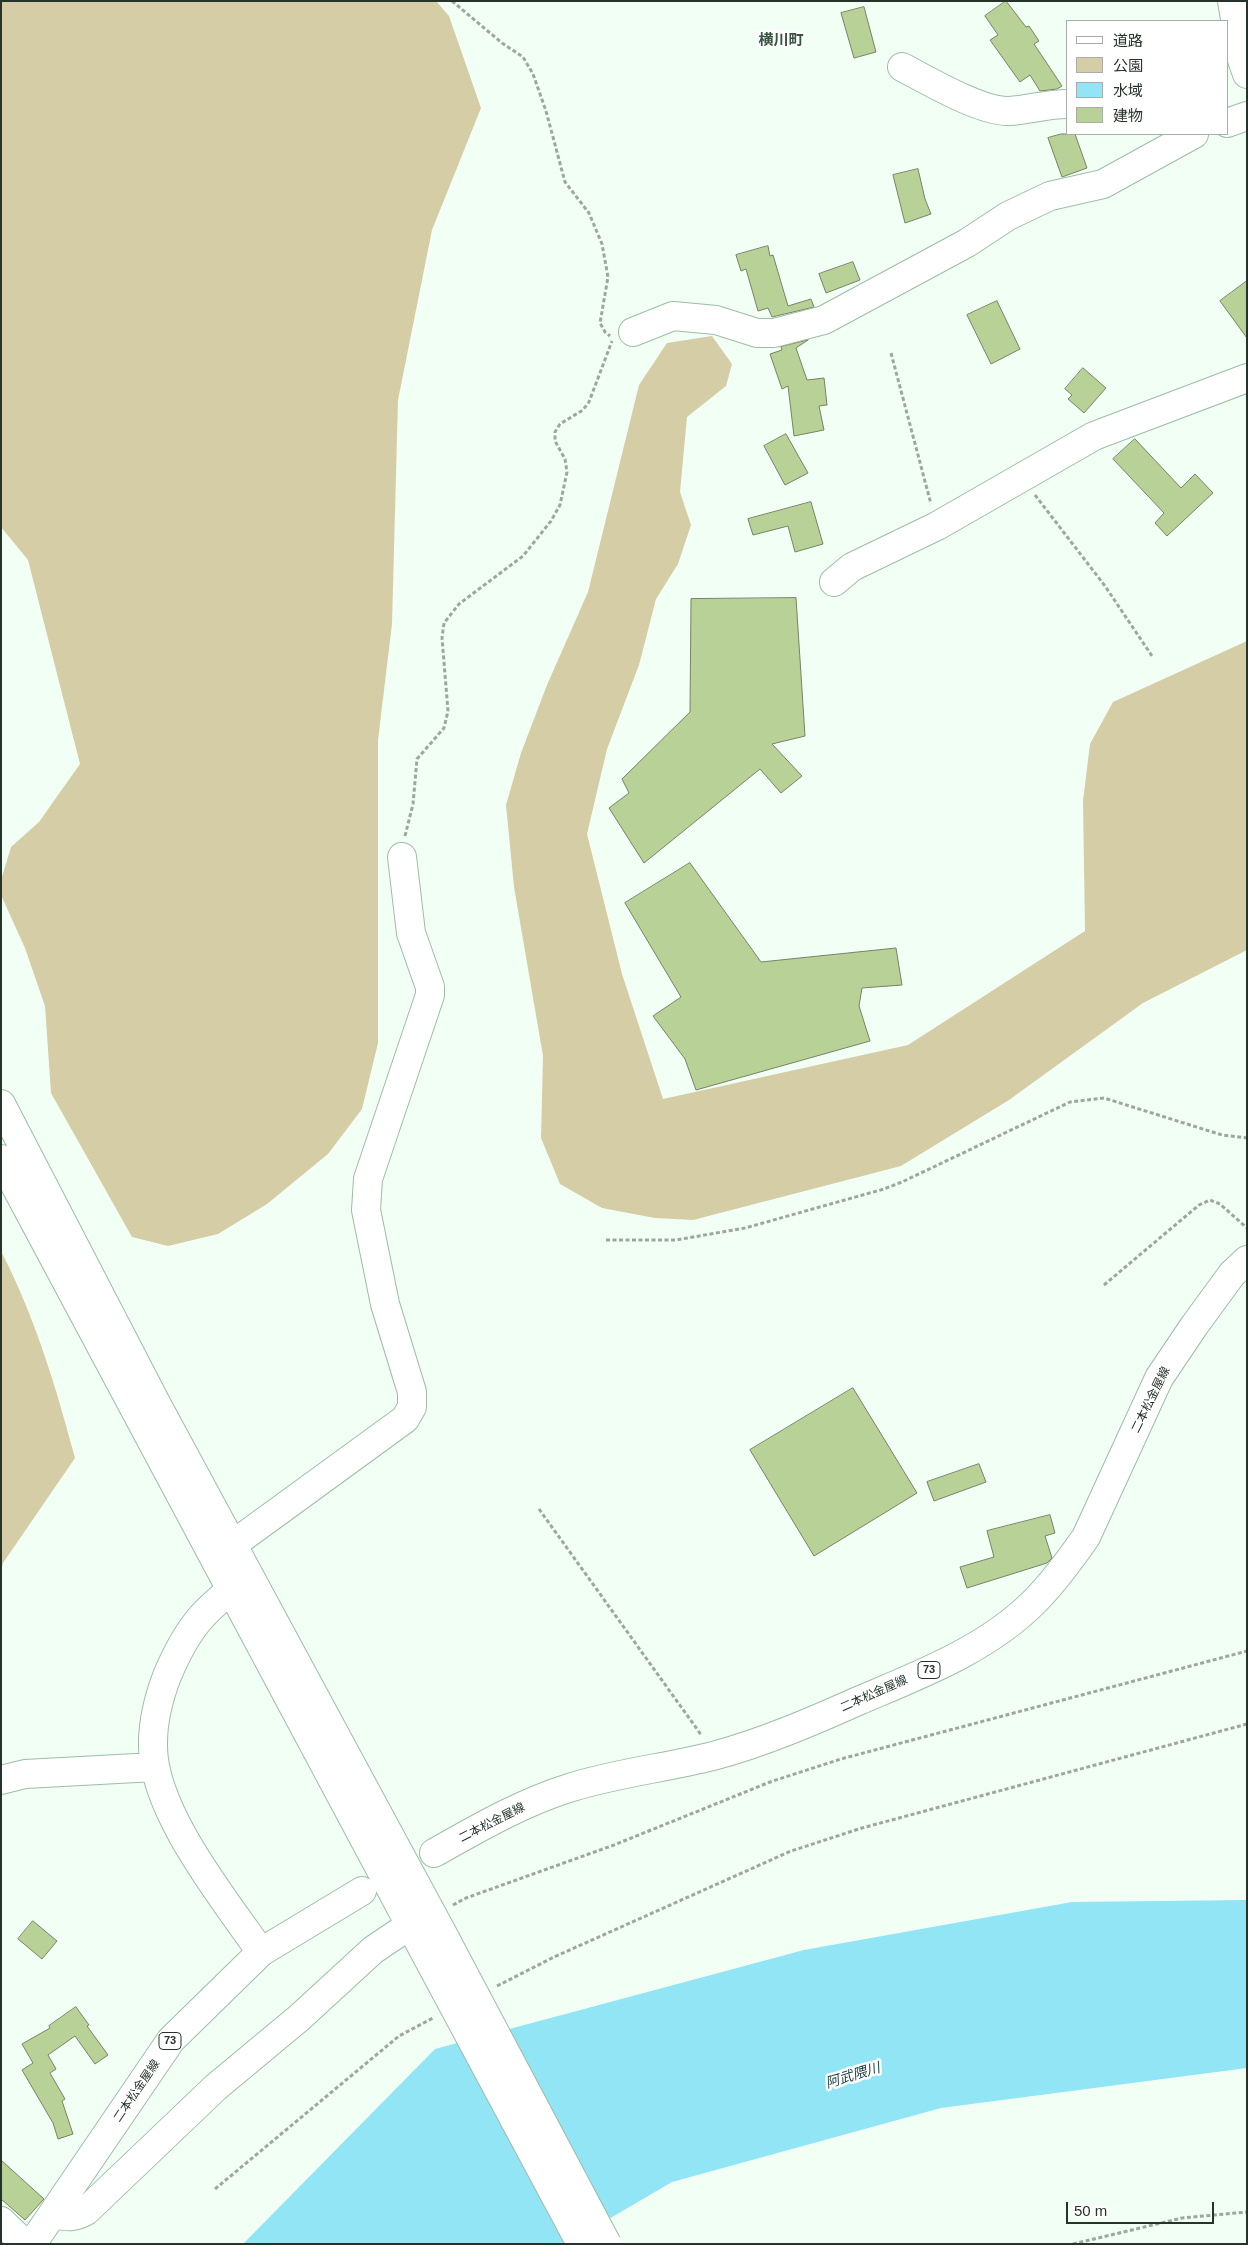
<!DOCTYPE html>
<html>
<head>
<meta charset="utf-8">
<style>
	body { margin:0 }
	#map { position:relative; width:1248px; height:2245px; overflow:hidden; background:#f1fff5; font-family:Arial,"Noto Sans JP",sans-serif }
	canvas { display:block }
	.frame { position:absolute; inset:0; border:2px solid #253329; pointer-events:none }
	.legend { position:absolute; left:1066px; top:20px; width:162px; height:115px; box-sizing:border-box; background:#fff; border:1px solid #a8ada9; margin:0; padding:6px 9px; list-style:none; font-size:15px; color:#253329 }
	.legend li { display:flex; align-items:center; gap:10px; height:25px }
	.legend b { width:25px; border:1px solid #a8ada9 }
	.scale { position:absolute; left:1066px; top:2202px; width:148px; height:22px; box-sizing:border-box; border:2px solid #253329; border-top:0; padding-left:6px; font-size:15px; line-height:18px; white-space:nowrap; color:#253329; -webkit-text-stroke:4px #fff; paint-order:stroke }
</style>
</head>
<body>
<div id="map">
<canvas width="1248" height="2245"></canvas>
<div class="frame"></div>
<ul class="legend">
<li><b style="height:6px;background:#fff"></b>道路</li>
<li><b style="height:14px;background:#d4cda6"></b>公園</li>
<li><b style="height:14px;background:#91e5f4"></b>水域</li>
<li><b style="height:14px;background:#b8d197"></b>建物</li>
</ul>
<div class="scale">50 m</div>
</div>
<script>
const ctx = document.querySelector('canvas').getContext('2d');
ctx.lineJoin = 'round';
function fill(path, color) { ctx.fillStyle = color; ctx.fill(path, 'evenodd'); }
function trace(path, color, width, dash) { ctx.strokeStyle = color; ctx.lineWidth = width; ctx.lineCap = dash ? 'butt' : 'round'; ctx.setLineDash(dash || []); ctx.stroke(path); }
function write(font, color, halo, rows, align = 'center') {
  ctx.font = font + ' Arial,"Noto Sans JP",sans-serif'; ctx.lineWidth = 5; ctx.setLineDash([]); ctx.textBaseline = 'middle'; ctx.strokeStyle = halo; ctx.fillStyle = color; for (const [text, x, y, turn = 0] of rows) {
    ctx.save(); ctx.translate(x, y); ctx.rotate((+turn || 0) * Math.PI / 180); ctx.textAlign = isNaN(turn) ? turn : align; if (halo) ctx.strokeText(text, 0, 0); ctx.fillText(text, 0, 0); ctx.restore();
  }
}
fill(new Path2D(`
	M1,1H436L449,16L481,108L432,230L398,400L392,624L378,740V1043L362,1109L328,1154L267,1204L218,1234L168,1246L132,1237L51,1093L45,1006L25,948L1,895V880L11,847L39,822L80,764L28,560L1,527Z
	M712,336L732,364L726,386L687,417L680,492L691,525L678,564L656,599L639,665L607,749L587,834L622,974L663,1099L908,1045L1085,931L1083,801L1090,744L1113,702L1247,641V950L1143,1003L1009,1100L901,1166L693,1220L655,1218L602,1208L560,1184L541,1138L543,1056L514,887L506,805L521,753L547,685L588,592L639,385L667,343Z
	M1,1251C35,1317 56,1387 75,1458L3,1563L1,1570Z`), '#d4cda6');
fill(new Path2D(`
	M1247,1900V2068L941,2108L672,2182L566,2244H243L435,2049L804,1950L1072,1902Z`), '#91e5f4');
const building = new Path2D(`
	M1006,1L1026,27L1029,26L1039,41L1034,44L1062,86L1057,89L1040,91L1030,75L1020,82L990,40L998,35L985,16Z
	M864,7L876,52L854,58L841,13Z
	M1061,134H1075L1087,168L1062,177L1048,138Z
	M918,169L925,199L931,214L905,223L893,175Z
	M768,246L770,256L773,255L788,306L811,299L814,307L772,317L768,308L758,311L746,269L741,271L736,255Z
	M853,262L860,280L826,293L819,274Z
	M1247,281V338L1220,301Z
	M997,301L1020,349L991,364L967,315Z
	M808,340L796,348L807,380L824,378L827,405L819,406L824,430L794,436L788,386L782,389L770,354L782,350L781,347Z
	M1083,368L1106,388L1084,413L1068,399L1072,395L1065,389Z
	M786,434L808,473L785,485L764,446Z
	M1135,439L1181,488L1195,474L1213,493L1167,536L1155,523L1164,513L1113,459Z
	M811,502L823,544L795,552L788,526L753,535L748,519Z
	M796,598L805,736L772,744L802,776L781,793L760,769L644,863L609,808L629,793L622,779L690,712L691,599Z
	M690,863L761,962L896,948L902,985L862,988L859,1006L870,1041L696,1090L685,1059L653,1016L681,997L625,903Z
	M853,1388L917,1493L814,1556L750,1450Z
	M979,1464L986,1482L934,1501L927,1482Z
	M1050,1515L1055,1533L1045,1536L1052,1558L1047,1563L967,1588L960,1567L994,1557L987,1531Z
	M33,1921L57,1941L42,1959L18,1939Z
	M76,2007L89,2025L87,2026L108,2055L95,2064L75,2036L48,2055L56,2069L50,2073L65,2099L62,2101L73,2134L58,2139L53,2123L22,2070L33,2063L22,2044L50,2028L49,2026Z
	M1,2160L44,2199L25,2220L1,2199Z`);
fill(building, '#b8d197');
trace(building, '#768364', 1);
const minor = new Path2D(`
	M1232,1L1242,60L1247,74
	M902,67C929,81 981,112 1009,111C1028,110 1047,104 1067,104
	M1227,123L1247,116
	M633,332L673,316L716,320L757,333H774L824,320L967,243L1008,216L1050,196L1103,184L1194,134
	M834,582L852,567L937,526L1094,436L1247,378
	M1,1104L156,1403L446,1940
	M1,1159L425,1953
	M232,1545L405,1419L412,1407V1392L385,1304L366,1210L368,1179L430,995V987L411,933L402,857
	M246,1578C204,1610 188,1626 167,1676C159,1697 153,1721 153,1743C151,1809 224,1899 261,1952
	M1,1780L25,1774L155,1767
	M54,2214C67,2217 74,2218 86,2211L216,2087L299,2018L373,1950L410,1925
	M1,2221L25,2244`);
const major = new Path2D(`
	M434,1853C477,1829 521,1803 569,1788C616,1773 665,1768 713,1756C762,1743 811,1722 858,1701C919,1675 986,1650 1034,1602C1054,1582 1070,1560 1086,1537L1159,1378L1194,1326L1232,1274L1247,1260
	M32,2244L171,2040L261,1952L362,1891`);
trace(minor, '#9dbda6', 30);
trace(major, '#9dbda6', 30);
trace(new Path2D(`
	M452,1L502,43L523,57L533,74L546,111L565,182L589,213L602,244L608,277L600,323L605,332L610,336
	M891,353L931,504
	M1035,495L1105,586L1152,656
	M405,836L413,804L417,759L444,728L448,711L442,638L444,623L459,604L523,556L551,521L560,505L567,472L565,459L555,441V432L560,424L583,410L589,402L612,341
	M606,1240H676L745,1228L884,1189L902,1182L1070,1102L1104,1098L1222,1135L1247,1138
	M1104,1285L1199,1205L1210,1200L1220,1204L1247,1228
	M539,1509L702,1736
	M453,1905L466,1898L614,1845L770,1782L841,1759L1247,1651
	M497,1986L554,1957L791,1851L862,1828L1247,1724
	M215,2189L399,2036L433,2018
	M1073,2244L1182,2218L1247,2212`), '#9aa89e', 3, [4, 2.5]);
trace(minor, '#fff', 28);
trace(major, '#fff', 28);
const minorBridge = new Path2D(`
	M446,1940L607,2244
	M425,1953L581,2244`);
trace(minorBridge, '#9dbda6', 30, []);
trace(minorBridge, '#fff', 28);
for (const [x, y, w] of [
	[929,1670,22],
	[170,2041,22]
]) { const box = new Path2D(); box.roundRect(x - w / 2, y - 8.5, w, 17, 4); ctx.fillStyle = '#fff'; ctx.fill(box); trace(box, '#253329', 1); }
write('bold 11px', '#253329', null, [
	["73",929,1670],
	["73",170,2041]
]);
write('12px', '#253329', '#fff', [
	["二本松金屋線",1151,1400,-64],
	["二本松金屋線",874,1694,-24],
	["二本松金屋線",492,1823,-27],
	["二本松金屋線",137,2091,-56]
]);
write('italic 14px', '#173e45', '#fff', [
	["阿武隈川",853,2076,-17]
]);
write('bold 15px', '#375440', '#fff', [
	["横川町",781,41]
]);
</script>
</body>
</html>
